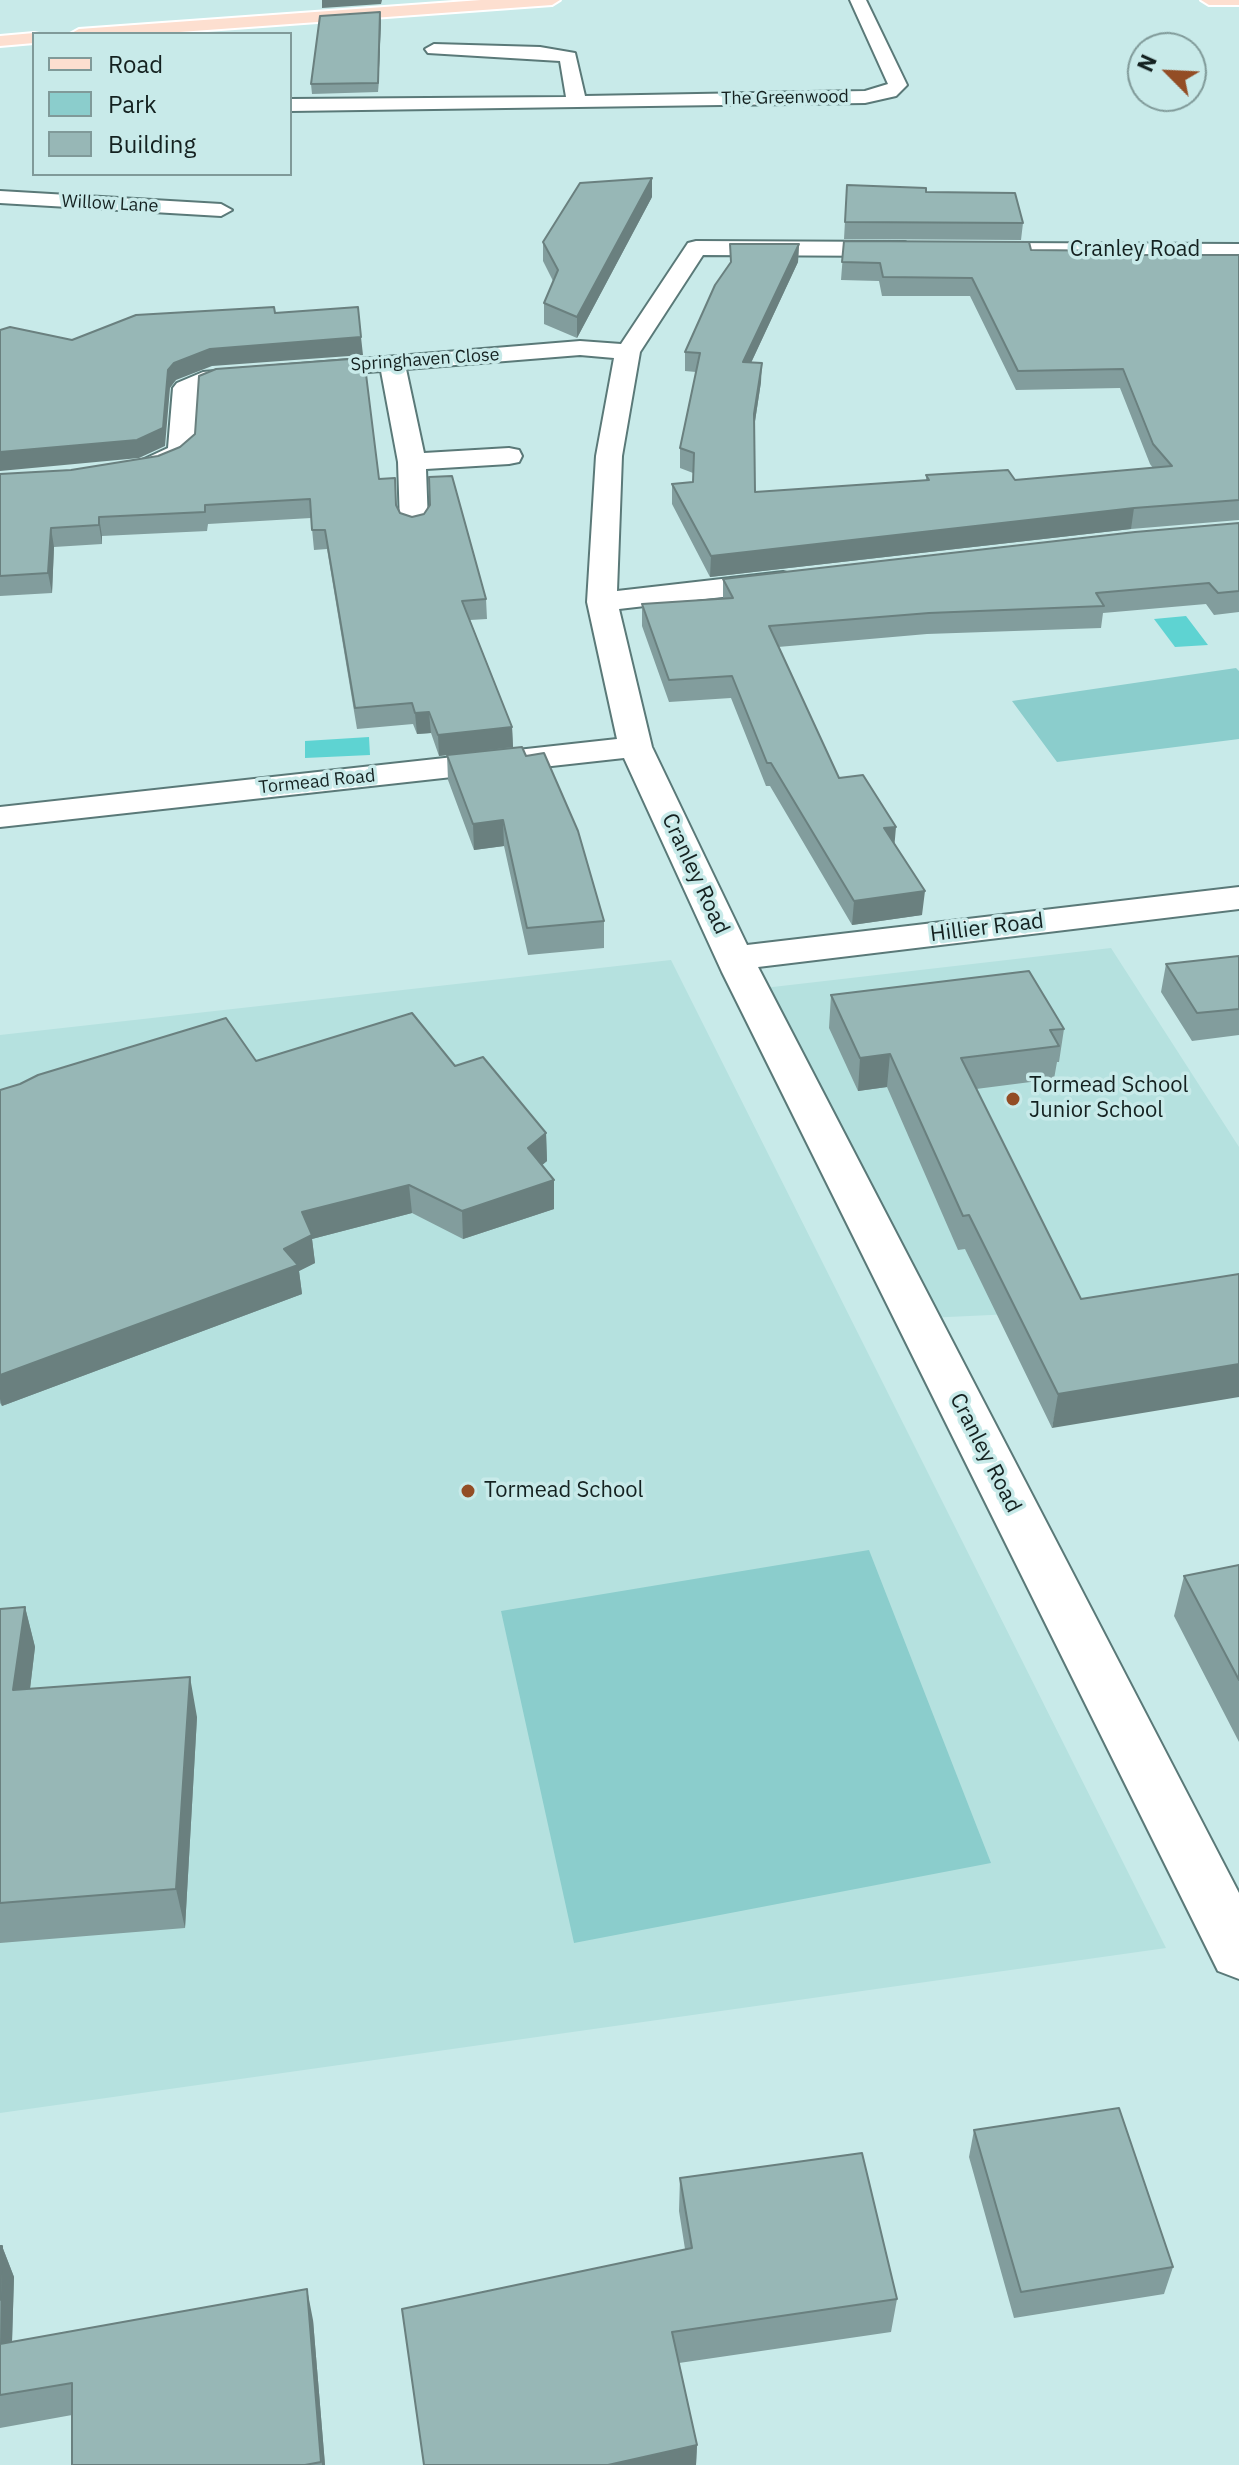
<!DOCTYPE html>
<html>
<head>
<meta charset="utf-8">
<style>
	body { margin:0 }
	#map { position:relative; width:1239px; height:2465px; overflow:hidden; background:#c8eae9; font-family:"IBM Plex Sans",sans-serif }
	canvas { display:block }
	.legend { position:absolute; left:32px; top:32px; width:260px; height:144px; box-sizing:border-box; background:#c8eae9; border:2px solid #809a99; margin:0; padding:10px 14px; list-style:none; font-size:24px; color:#142120 }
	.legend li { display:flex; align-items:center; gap:16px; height:40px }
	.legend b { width:40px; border:2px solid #809a99 }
	.north { position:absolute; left:1127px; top:32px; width:80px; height:80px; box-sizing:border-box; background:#c8eae9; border:2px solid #809a99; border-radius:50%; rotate:294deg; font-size:22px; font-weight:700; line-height:32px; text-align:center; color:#142120 }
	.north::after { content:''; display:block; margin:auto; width:28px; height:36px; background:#934d25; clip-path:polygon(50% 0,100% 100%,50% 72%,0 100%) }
</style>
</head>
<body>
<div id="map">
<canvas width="1239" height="2465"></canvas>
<ul class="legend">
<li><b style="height:10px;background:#fddfd0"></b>Road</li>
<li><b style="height:22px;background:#8bcdcc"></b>Park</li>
<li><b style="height:22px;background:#97b7b6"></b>Building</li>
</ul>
<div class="north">N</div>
</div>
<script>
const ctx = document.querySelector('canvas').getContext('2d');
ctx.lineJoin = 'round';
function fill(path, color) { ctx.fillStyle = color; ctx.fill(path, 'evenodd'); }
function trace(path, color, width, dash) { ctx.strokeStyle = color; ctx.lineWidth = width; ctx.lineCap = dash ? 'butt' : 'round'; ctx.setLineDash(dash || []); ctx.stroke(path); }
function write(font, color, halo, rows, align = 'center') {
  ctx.font = font + ' "IBM Plex Sans",sans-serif'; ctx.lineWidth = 7; ctx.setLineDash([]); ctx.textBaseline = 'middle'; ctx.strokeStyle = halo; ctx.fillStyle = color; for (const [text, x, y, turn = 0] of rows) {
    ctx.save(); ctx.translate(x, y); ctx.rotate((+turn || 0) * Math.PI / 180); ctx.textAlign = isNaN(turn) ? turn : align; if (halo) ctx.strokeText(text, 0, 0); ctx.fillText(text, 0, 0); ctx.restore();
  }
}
fill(new Path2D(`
	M1111,948L1239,1147V1296L1099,1310L926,1318L764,988Z
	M671,960L1166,1948L0,2113V1035Z`), '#b5e1df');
fill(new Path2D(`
	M1236,668L1239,671V739L1057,762L1012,701Z
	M869,1550L991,1863L574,1943L501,1611Z`), '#8bcdcc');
fill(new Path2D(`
	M1186,616L1208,645L1175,647L1154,619Z
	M369,737L370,755L305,758V741Z`), '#5ed3d2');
const minor = new Path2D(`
	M850,0H866L907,85L896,96L865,103L290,111V99L566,97L560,61L428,53L425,49L434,44L540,47L575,53L585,96L865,91L888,84Z
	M0,191L221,204L232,210L221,216L0,203Z
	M696,241L905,242L916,249L905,256L703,255L640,352L622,456L617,591L783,572L794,575L798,581L794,587L783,590L619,609L652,747L747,945L1239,887V909L758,967L1239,1893V1979L1218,1971L722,972L624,758L0,827V807L617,739L587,602L596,456L614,358L580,355L406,369L424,453L509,448L519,450L522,456L519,462L509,464L426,469L428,524L424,530L414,533L404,530L400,524L398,462L381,371L217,384L198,392L194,452L191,458L156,475L133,478L123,476L119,470L123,464L140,461L168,448L173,388L177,383L203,372L580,341L621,344L688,243Z
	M1005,243L1239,244V258L997,255L994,250Z`);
const primary = new Path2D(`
	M481,0H560L552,5L152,34H70L79,29Z
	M1201,0H1239V5H1209Z
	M34,33L39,34H34V43L0,46V36Z`);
trace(minor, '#5a7978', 4);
trace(primary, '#fff', 4);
fill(minor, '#fff');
fill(primary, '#fddfd0');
fill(new Path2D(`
	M381,20L378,92L312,94L311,84Z
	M847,185L926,192L1023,223L1021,240L844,239Z
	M652,197L577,338L544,324V303L553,281L543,261V242Z
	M844,241L1134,255H1239V520L1131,529L710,577L672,504V484L693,482V473L680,468V448L696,372L685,371V352L730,264V244H799L798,262L751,363L761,382L754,428L755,492L926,481V475L1015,480L1153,468L1150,464L1120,388L1016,390L970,296H882L879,281L841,280Z
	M0,474L379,479L400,513L486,599L487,619L470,620L512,727L513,747L604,921V948L528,955L504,846L474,850L448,780L447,755L439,756L431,733L417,734L413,724L357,729L327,549L314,550L311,518L208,524L207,531L102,536V544L54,547L52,593L0,596Z
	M1239,523V612L1214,615L1206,604L1103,613L1101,628L927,634L778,647L839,778L895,844L922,915L852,925L770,786H766L731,698L669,702L642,626V604L723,598V579Z
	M1239,956V1035L1192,1041L1161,992L1166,964Z
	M831,995L1064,1029L1059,1062H1057L1054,1079L976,1089L1081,1299L1052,1428L965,1249L958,1250L887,1087L858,1091L829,1028Z
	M256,1061L455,1066L546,1133L547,1161L542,1165L554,1209L463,1239L412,1213L312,1239L315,1263L299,1271L302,1294L2,1406L0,1403V1090Z
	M1239,1565V1742L1174,1616L1184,1576Z
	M25,1607L35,1647L30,1689L197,1717L185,1928L0,1943V1609Z
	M974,2130L1173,2267L1164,2294L1014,2318L969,2157Z
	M680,2178L897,2299L891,2332L679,2363L697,2445L696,2465H424L685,2249L679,2211Z
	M0,2246H2L14,2277L12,2341L313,2320L325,2465H72V2415L0,2428Z`), '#829d9d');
fill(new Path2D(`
	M322,0H382L381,4L322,8Z
	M380,12L381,20L378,92V83Z
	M652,178V197L577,338V317Z
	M799,244L798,262L742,382L743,362Z
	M361,337L363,355L212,366L176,380L170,388L165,446L139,458L0,471V452L168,370L174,363L210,349Z
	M762,363L761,382L753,434L754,414Z
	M1134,508L1131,529L710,577L711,556Z
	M99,517L102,536V544L99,525Z
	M51,528L54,547L52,593L48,573Z
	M429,712L431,733L417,734L415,713Z
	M512,727L513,747L439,756L438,735Z
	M503,820L504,846L474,850L473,824Z
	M896,827L894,850L884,828Z
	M925,891L922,915L852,925L854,901Z
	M890,1054L887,1087L858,1091L860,1058Z
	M546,1133L547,1161L529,1176L528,1148Z
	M554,1180V1209L463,1239L462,1211Z
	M409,1185L412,1213L312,1239L315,1263L299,1271L302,1294L2,1406L0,1399V1375L284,1249L302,1212Z
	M1239,1364V1397L1052,1428L1058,1394Z
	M25,1607L35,1647L25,1730L13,1690Z
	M190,1677L197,1717L185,1928L176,1889Z
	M2,2246L14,2277L11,2375L0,2347Z
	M307,2289L313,2320L325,2465H322Z
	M697,2445L696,2465H608Z`), '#6a807f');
const building = new Path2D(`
	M380,12L378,83L311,84L320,16Z
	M652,178L577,317L544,303L558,270L543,242L580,183Z
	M847,185L926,188V192L1015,193L1023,223L845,222Z
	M844,241L1029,242L1031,250L1132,251L1134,255H1239V500L1134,508L711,556L672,484L693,482L694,453L680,448L700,353L685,352L715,285L731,262L730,244H799L743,362L762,363L754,414L755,492L929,480L926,475L1008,470L1015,480L1172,466L1153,444L1123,369L1018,371L972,278L883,277L880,263L842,262Z
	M274,307L275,313L358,307L361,337L210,349L174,363L168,370L163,428L137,440L0,452V330L10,327L72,340L136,315Z
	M364,358L379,479L395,478L396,505L400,513L412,517L424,514L430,505L429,477L452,476L486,599L462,601L512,727L438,735L429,712L415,713L412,703L355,708L325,530H312L310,499L205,505V512L99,517V525L51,528L48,573L0,576V474L71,470L158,456L180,447L195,434L199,376L216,369Z
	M1239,523V591L1218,593L1209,583L1096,593L1104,606L929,613L769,626L839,778L863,775L896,827L884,828L925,891L854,901L771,763H767L732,676L669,680L642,604L733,598L723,579L1135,532Z
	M522,747L526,756L544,753L578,831L604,921L527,928L503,820L473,824L447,755Z
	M1239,956V1009L1197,1013L1166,964Z
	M1029,971L1064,1029L1050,1030L1059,1046L961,1058L1081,1299L1239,1274V1364L1058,1394L969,1215L963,1216L890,1054L860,1058L831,995Z
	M412,1013L455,1066L483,1057L546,1133L528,1148L554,1180L462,1211L409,1185L302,1212L312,1235L284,1249L298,1265L0,1375V1090L20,1084L38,1075L226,1018L256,1061Z
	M1239,1565V1680L1184,1576Z
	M25,1607L13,1690L190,1677L176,1889L0,1903V1609Z
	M1119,2108L1173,2267L1021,2292L974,2130Z
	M862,2153L897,2299L672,2332L697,2445L608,2465H424L402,2309L692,2248L680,2178Z
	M0,2246H2L0,2300Z
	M307,2289L321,2462L305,2465H72V2383L0,2395V2344Z`);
fill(building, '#97b7b6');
trace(building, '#6a807f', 2);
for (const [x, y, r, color] of [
	[1013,1099,8,"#934d25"],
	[468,1491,8,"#934d25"]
]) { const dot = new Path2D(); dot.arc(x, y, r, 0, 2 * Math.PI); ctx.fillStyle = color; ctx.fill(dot); trace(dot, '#c8eae9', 3); }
write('18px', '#142120', '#c8eae9', [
	["The Greenwood",785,98,-1],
	["Willow Lane",110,204,3],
	["Springhaven Close",425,360,-4],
	["Tormead Road",317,782,-6]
]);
write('22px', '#142120', '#c8eae9', [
	["Cranley Road",1135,250],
	["Cranley Road",695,874,65],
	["Hillier Road",987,928,-7],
	["Cranley Road",985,1453,63]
]);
write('22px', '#142120', '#c8eae9', [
	["Tormead School",1029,1086],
	["Junior School",1029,1111],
	["Tormead School",484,1491]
], 'left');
</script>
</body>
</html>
